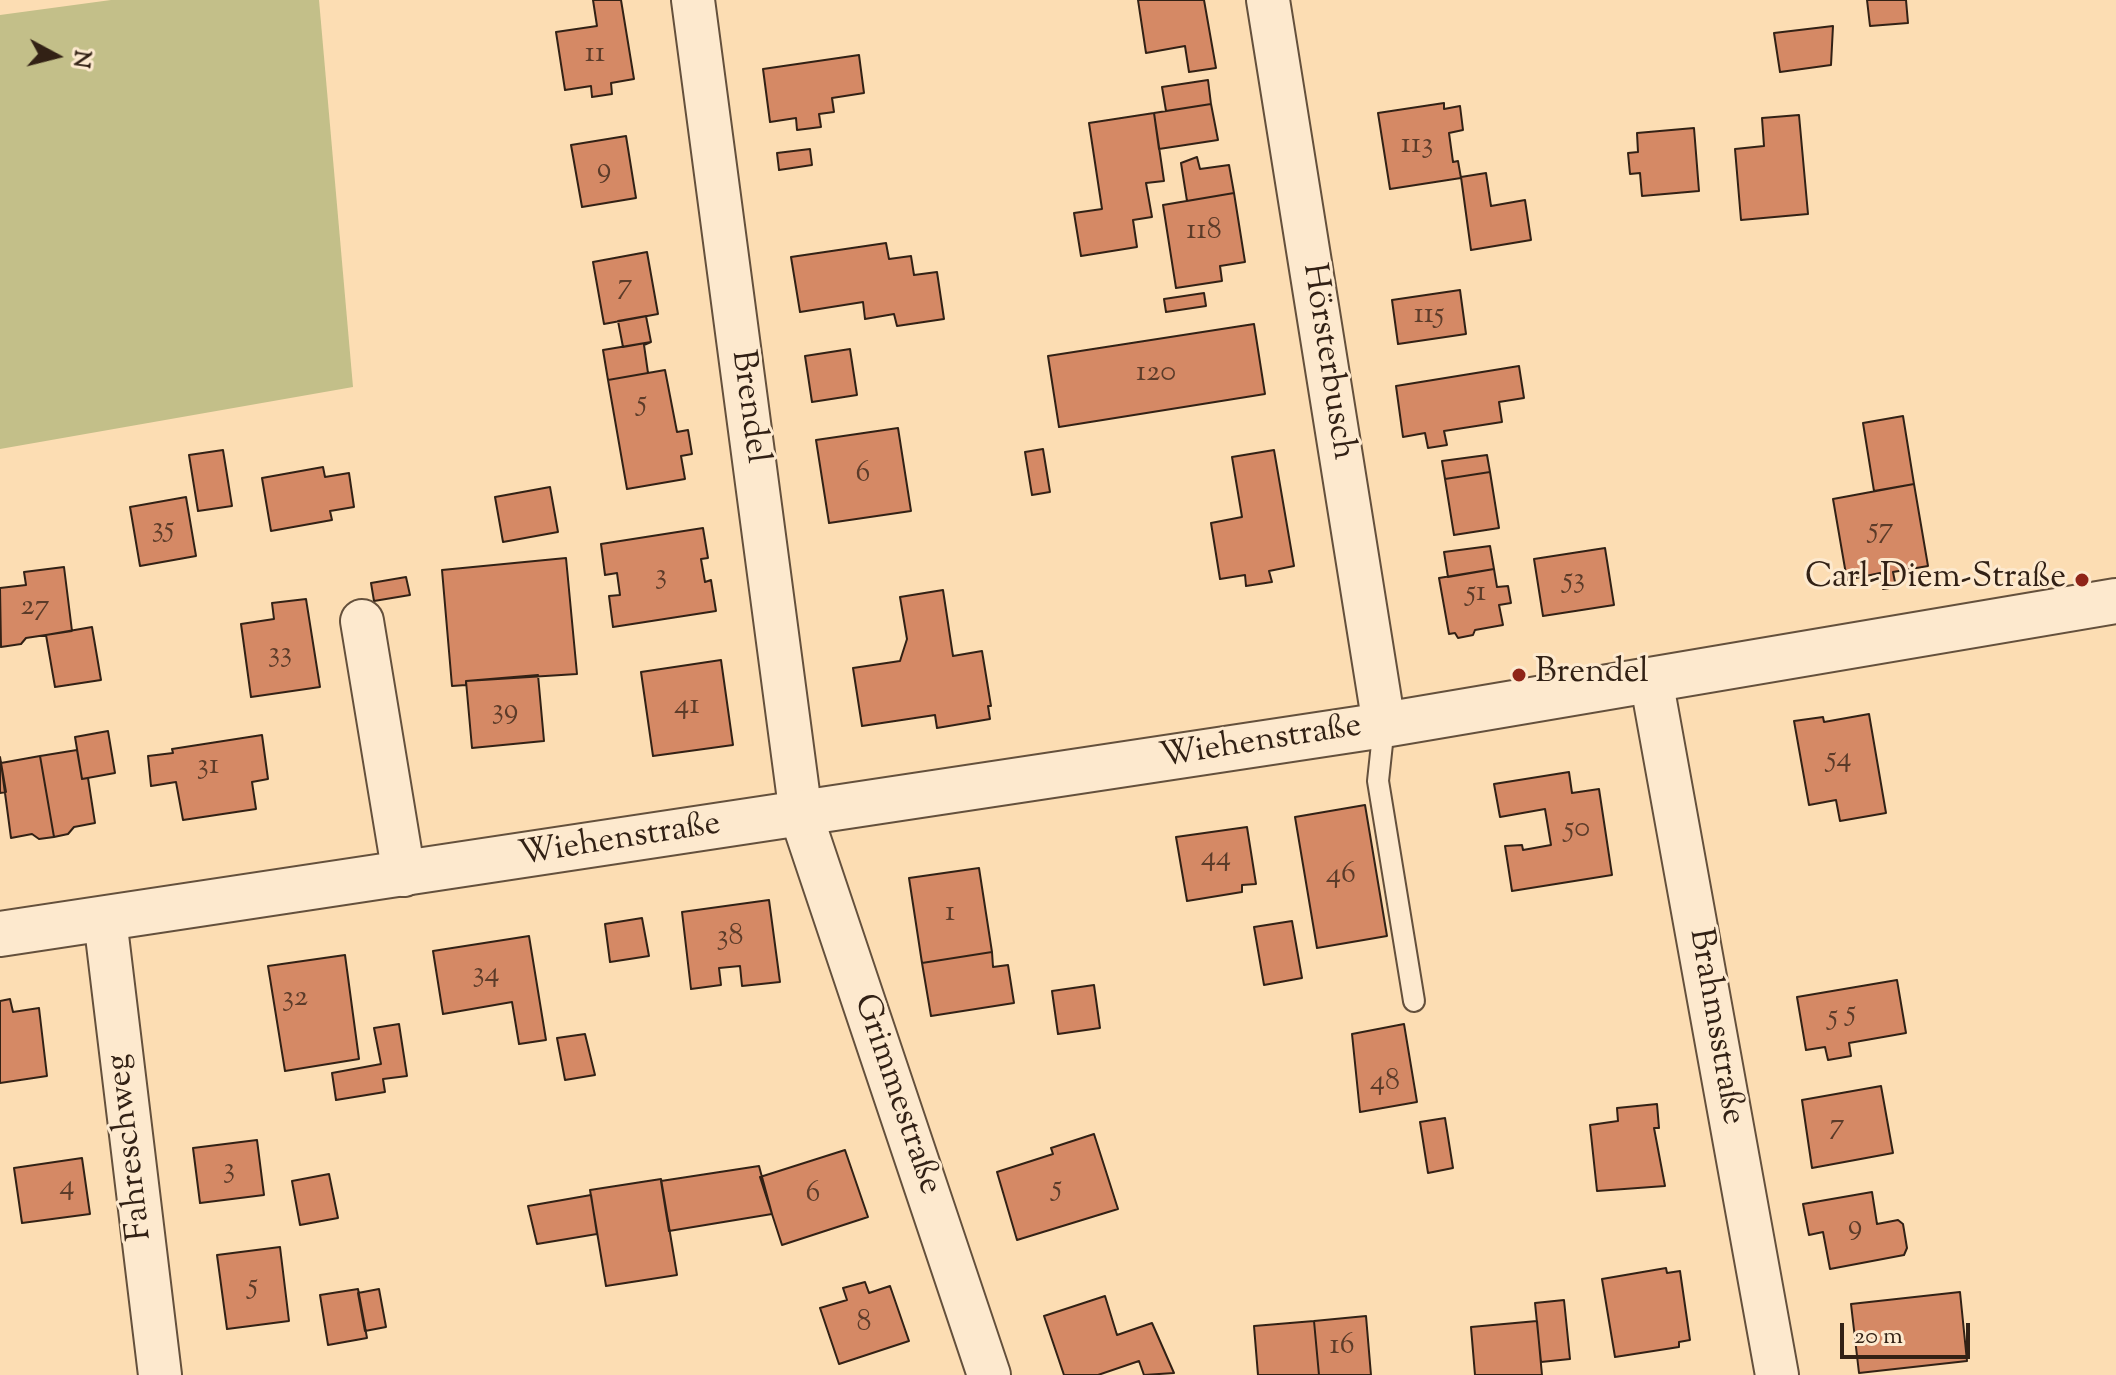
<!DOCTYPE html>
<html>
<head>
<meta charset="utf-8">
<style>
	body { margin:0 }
	#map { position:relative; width:2116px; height:1375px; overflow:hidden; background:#fcddb3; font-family:"Sorts Mill Goudy",serif }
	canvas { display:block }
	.north { position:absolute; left:16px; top:16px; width:80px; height:80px; -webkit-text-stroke:6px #fde9ce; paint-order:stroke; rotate:97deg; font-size:22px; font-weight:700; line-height:32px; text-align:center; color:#322115 }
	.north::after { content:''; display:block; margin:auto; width:28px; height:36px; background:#322115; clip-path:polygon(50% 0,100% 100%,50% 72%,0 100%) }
	.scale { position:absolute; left:1840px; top:1323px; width:130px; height:36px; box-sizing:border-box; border:4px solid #322115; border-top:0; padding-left:10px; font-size:24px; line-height:28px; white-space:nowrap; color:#322115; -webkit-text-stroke:6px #fde9ce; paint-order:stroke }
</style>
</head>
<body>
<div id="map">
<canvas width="2116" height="1375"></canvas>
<div class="north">N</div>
<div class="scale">20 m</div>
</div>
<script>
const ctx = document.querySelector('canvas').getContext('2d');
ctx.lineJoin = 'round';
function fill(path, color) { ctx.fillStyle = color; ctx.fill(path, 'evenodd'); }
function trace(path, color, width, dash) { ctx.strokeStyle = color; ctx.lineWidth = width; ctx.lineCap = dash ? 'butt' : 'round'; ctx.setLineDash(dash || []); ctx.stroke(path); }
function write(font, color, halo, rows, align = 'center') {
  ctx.font = font + ' "Sorts Mill Goudy",serif'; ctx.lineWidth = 6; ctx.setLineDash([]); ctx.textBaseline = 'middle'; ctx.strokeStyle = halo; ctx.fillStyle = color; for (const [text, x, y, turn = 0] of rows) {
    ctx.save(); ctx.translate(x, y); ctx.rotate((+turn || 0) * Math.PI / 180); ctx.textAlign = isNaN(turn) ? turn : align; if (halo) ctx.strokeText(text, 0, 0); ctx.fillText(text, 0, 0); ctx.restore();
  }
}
fill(new Path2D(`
	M111,0H319L353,387L0,449V15Z`), '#c3bf89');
const building = new Path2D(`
	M593,0H621L634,79L611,83L612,94L592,97L591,86L565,90L556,32L597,26Z
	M1138,0H1204L1216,68L1189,72L1185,46L1146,53Z
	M1867,0H1906L1908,23L1870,26Z
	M1833,26L1831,65L1780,72L1774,33Z
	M859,55L864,93L832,98L834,112L819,114L821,127L797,130L796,118L770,122L763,69Z
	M1208,80L1211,104L1166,111L1162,87Z
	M1444,103V109L1460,106L1463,130L1449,133L1453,162L1458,161L1461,178L1390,189L1378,113Z
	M1211,104L1218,140L1159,149L1154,113Z
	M1154,113L1164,181L1146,183L1152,217L1133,220L1137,247L1081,256L1074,213L1102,209L1089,123Z
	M1799,115L1808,214L1741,220L1735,149L1764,146L1762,118Z
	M1694,128L1699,191L1642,196L1640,173L1630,174L1628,153L1638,152L1637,133Z
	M626,136L636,198L582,207L571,145Z
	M810,149L812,165L779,170L777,153Z
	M1197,157L1200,169L1229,165L1234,193L1187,201L1181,163Z
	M1486,173L1491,206L1525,200L1531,240L1471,250L1461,177Z
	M1234,193L1245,262L1220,266L1222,281L1176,288L1163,205Z
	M886,243L889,259L911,256L914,275L937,272L944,319L897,326L894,314L865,319L863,302L800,312L791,257Z
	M647,252L658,314L604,324L593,262Z
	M1460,290L1466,334L1398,344L1392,300Z
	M1204,293L1206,306L1166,312L1164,299Z
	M646,316L651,342L623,347L618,321Z
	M1254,324L1265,394L1059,427L1048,356Z
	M651,342L644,345L648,373L608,380L603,350Z
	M850,349L857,395L812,402L805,356Z
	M1519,366L1524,398L1499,402L1502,422L1444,431L1447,445L1428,448L1425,433L1403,437L1396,386Z
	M665,370L677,432L688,430L692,454L681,456L685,479L627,489L608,380Z
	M1903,416L1914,484L1874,491L1863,423Z
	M898,428L911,511L829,523L816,440Z
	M1043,449L1050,492L1032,495L1025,452Z
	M223,450L232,506L198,511L189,455Z
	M1274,450L1294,566L1269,571L1272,582L1246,586L1245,575L1220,579L1211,523L1242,517L1232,457Z
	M1487,455L1490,472L1445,479L1442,461Z
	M323,467L325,477L349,473L354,507L330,511L332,520L271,531L262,478Z
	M1490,472L1499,528L1454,535L1445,479Z
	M1914,484L1928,566L1893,572L1896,587L1883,589L1880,573L1847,580L1833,499Z
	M550,487L558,532L503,542L495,497Z
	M186,497L196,556L140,566L130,507Z
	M703,528L708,558L701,559L705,582L711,580L716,611L613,627L609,596L620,595L617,573L605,575L601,544Z
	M1490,546L1494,569L1448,577L1444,552Z
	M1605,548L1614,605L1543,616L1534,559Z
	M566,558L577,674L466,681V685L452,686L442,570Z
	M64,567L72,631L26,638L21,644L1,647L0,588L26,585L24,572Z
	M1494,569L1497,587L1508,586L1511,603L1499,605L1503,625L1475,630L1473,635L1458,638L1455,633L1449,634L1439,578Z
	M406,577L410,595L374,601L371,583Z
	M943,590L953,656L982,651L991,706H988L990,719L937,728L935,715L862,726L853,668L900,661L907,639L900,597Z
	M306,599L320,687L251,697L241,624L274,619L272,603Z
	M92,627L101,680L55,687L46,635Z
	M721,660L733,745L653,756L641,672Z
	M538,675L544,741L472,748L466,681Z
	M1869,714L1886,813L1840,821L1836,800L1809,805L1794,721L1823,717L1824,722Z
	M108,731L115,773L82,779L75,737Z
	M262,735L268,779L252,782L256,809L183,820L176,782L151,786L148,756L173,753L172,749Z
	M77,750L82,779L88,778L95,823L74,827L68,834L54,837L40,756Z
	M40,756L54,837L39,839L32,834L11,838L1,763Z
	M0,757L6,792L0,793Z
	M1569,772L1572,793L1599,789L1612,875L1512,891L1505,846L1522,845L1523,850L1551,845L1545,809L1500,817L1494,784Z
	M1365,805L1387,936L1317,948L1295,817Z
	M1247,827L1256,884L1242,885V892L1187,901L1176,837Z
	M979,868L992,952L922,963L909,878Z
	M769,900L780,982L742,986L740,966L719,968L721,985L691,989L682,912Z
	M642,918L649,956L610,962L605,924Z
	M1292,921L1302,978L1264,985L1254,927Z
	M529,936L546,1040L519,1044L512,1002L443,1014L433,951Z
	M992,952L993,967L1008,965L1014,1003L931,1016L922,963Z
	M345,955L359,1059L285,1071L268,966Z
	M1897,980L1906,1033L1849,1043L1851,1056L1828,1060L1825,1047L1806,1050L1797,997Z
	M1094,985L1100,1028L1058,1034L1052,991Z
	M10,999L13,1012L39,1008L47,1076L0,1083V1001Z
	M399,1024L407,1076L383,1079L385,1092L336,1100L332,1073L381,1064L374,1028Z
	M1404,1024L1417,1102L1360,1112L1352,1034Z
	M585,1034L595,1075L565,1080L557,1038Z
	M1881,1086L1893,1153L1812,1168L1802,1100Z
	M1657,1104L1659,1128H1654L1665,1186L1597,1191L1590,1125L1618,1121L1617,1108Z
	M1445,1118L1453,1168L1428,1173L1420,1122Z
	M1094,1134L1118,1209L1017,1240L997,1172L1053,1154L1051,1148Z
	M257,1140L264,1195L200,1203L193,1148Z
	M845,1150L868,1217L782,1245L760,1177Z
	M82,1158L90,1214L22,1223L14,1168Z
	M759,1166L772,1214L669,1231L661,1181Z
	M329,1174L338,1218L300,1225L292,1181Z
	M661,1179L677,1275L606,1286L590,1190Z
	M1872,1192L1877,1224L1898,1220L1903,1224L1907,1248L1904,1255L1830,1269L1823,1232L1809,1235L1803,1204Z
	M591,1195L597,1234L537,1244L528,1206Z
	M280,1247L289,1321L227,1329L217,1255Z
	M1666,1268L1667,1273L1680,1271L1690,1340L1679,1342V1347L1615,1357L1602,1279Z
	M865,1282L869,1293L890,1286L909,1341L839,1364L820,1308L847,1300L843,1288Z
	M358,1289L367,1338L328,1345L320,1295Z
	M379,1289L386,1327L365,1331L358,1293Z
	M1960,1292L1967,1361L1859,1373L1851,1304Z
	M1105,1296L1117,1335L1152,1323L1174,1373L1144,1375L1139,1361L1098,1375H1064L1044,1316Z
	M1564,1300L1570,1359L1541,1362L1535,1303Z
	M1366,1316L1371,1375H1319L1314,1321Z
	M1314,1321L1319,1375H1258L1254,1326Z
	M1537,1321L1542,1375H1475L1471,1327Z`);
fill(building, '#d58965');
trace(building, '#322115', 2);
const service = new Path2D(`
	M1384,725L1378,781L1414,1001`);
const minor = new Path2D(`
	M693,0L801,815L989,1375
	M1268,0L1384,725
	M362,621L404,875
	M1651,679L1777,1375
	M105,919L160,1375`);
const tertiary = new Path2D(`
	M0,934L1384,725L2116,601`);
trace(service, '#64503c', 24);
trace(minor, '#64503c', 46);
trace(tertiary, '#64503c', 48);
trace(service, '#fde9ce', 20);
trace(minor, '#fde9ce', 42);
trace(tertiary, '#fde9ce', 44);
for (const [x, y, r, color] of [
	[2082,580,8,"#8f2418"],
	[1519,675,8,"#8f2418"]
]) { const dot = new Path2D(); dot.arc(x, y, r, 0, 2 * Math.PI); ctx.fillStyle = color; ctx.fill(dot); trace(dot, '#fde9ce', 3); }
write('30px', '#5b3b29', null, [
	["11",595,56],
	["113",1417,147],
	["9",604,172],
	["118",1204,233],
	["7",625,288],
	["115",1429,317],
	["120",1156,375],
	["5",642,405],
	["6",863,476],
	["35",163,531],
	["57",1881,532],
	["3",661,578],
	["53",1574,582],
	["51",1476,595],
	["27",35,609],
	["33",280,656],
	["41",687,708],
	["39",505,713],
	["54",1839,761],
	["31",208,768],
	["50",1577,831],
	["44",1216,860],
	["46",1341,877],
	["1",950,915],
	["38",730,939],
	["34",486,976],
	["32",295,1000],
	["5",1851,1015],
	["5",1833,1019],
	["48",1385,1084],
	["7",1837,1128],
	["3",229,1172],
	["4",67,1189],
	["5",1057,1190],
	["6",813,1196],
	["9",1855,1229],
	["5",253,1288],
	["8",864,1325],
	["16",1342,1348]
]);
write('34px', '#322115', '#fde9ce', [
	["Hörsterbusch",1326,362,81],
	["Brendel",747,407,82],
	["Wiehenstraße",1261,744,-9],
	["Wiehenstraße",620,842,-9],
	["Brahmsstraße",1714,1027,80],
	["Grimmestraße",895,1095,71],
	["Fahreschweg",132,1147,-97]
]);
write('34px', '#322115', '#fde9ce', [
	["Carl-Diem-Straße",2066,580],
	["Brendel",1535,675,"left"]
], 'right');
</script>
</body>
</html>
